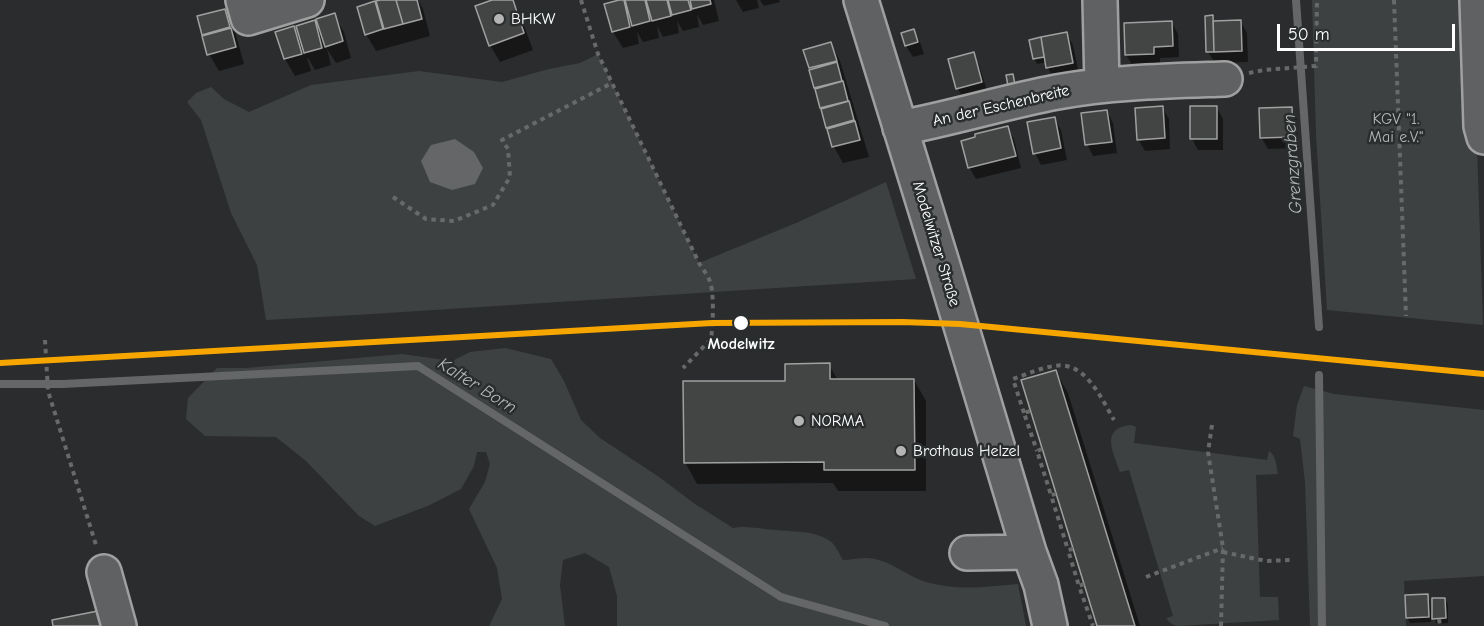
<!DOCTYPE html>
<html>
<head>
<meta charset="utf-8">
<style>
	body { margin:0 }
	#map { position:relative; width:1484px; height:626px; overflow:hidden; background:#2b2c2d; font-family:"Comic Neue",sans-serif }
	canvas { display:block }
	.scale { position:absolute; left:1277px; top:24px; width:178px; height:27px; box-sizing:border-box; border:3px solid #fff; border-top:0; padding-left:8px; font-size:18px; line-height:21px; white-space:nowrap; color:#fff; -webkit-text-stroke:4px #2a2d2e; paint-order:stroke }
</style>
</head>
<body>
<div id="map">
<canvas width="1484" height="626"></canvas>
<div class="scale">50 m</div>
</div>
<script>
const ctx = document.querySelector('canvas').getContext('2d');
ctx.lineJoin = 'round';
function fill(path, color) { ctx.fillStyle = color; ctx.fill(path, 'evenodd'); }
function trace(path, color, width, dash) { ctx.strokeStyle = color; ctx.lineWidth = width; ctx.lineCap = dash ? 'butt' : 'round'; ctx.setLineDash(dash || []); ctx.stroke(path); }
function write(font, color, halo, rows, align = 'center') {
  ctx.font = font + ' "Comic Neue",sans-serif'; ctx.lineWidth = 5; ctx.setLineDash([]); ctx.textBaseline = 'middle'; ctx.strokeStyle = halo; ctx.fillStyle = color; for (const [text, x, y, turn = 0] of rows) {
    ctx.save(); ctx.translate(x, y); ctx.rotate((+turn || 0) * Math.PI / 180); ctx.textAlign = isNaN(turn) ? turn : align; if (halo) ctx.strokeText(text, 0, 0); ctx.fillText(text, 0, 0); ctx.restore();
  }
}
fill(new Path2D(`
	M1312,0H1472L1483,325L1327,310L1316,135Z
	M598,54L699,263L796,223L886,182L916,279L356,315L266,320L257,265L231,213L201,120L187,102L196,93L211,87L224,99L249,112L311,85L419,71L502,82L549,69L580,63Z
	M505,348L551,359L564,381L581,420L600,438L659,477L695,504L733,528C748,525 760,529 775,530C793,532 814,530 830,541C836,545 839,554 843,560C850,560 859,558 866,558C888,558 906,576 926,582C957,591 986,587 1018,584L1026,626H617V596L609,567L585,553L563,560L560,585L565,626H489L502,599L497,568L469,509L485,482L490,464L486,452H477L474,466L461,489L430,505L375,526L359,516L306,461L276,437L205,436L186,419L188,398L217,368H246L402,354L452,361L470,352Z
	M1304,386L1334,394L1484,410V576L1404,581L1406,626H1310L1305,482L1300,439L1293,436L1297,405Z
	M1131,425L1136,427L1134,443L1267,460L1269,451C1277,457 1276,465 1278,474L1256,475L1260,597H1278L1279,620L1178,626C1172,625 1169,622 1166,618L1173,616L1129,470L1120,472C1114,453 1099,428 1131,425Z`), '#3e4142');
fill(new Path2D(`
	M455,139L474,152L483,168L475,184L452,190L430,182L421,161L431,145Z`), '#646667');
fill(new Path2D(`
	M387,0H418L423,9L430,36L376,51L366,34L358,8Z
	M496,0H512L519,12L533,50L500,62L490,45Z
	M624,0H646L648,4V0H714L719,21L703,25L697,14L699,27L683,31L677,21L679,33L663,37L657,26L659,38L643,42L637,32L639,44L623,48L613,32Z
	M736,0H757L759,8L743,12Z
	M760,0H779L780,2L764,6Z
	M224,11L234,28L244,64L219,71L209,54L199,17Z
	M334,15L344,32L351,58L336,63L327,49L331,65L315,70L308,58H307L311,71L295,76L285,59L277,33L294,28L300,38L314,22L321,34Z
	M1212,17L1215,22L1240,21L1247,33L1248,62L1215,63L1208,52Z
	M1172,23L1178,34L1179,57L1160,58V65L1133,66L1126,55Z
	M914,31L920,42L924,54L913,57L906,46L902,34Z
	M1067,34L1073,45L1079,74L1054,79L1048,68L1047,62L1037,64L1034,58L1042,45V39Z
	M831,44L840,61L869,157L843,163L834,147L805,51Z
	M973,54L979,65L988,94L964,100L958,89L950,60Z
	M1162,107L1169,119L1170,149L1145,151L1138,139Z
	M1217,108L1223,119V150H1198L1192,139Z
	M1291,109L1297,120L1298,148L1268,149L1261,137Z
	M1107,111L1113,123L1117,153L1093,156L1087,144Z
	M1055,119L1061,130L1067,160L1041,165L1035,153Z
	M1007,128L1014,139L1021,168L976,179L969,167Z
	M829,365L838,380H914L926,401V491H838L833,483L697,484L685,462L787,382Z
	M1056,372L1068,393L1140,626H1099Z
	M1427,596L1430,601L1431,609H1433L1445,599L1448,605V623L1437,624L1431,613V622L1410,623L1407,617Z`), '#0007');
trace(new Path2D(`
	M1296,0L1319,327
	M1319,375L1322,626
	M0,384H63L418,366L781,597L885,626`), '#646667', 8);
const building = new Path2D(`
	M380,0H396L403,24L384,29L376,1Z
	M396,0H417L422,19L403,24Z
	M492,0H513L524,33L489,46L475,6Z
	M619,0H624L630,27L612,32L604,4Z
	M625,0H645L650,21L632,26Z
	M646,0H667L671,16L652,21Z
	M668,0H688L691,10L672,15Z
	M690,0H710L711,4L692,9Z
	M375,1L383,29L365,35L357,7Z
	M225,9L230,27L202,35L197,16Z
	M335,13L343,41L325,47L316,19Z
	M1213,15L1214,52H1206L1205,16Z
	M315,20L322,48L304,53L296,26Z
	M1241,20L1242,51L1214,52L1213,21Z
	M1172,21L1173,46L1154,47V54L1125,55L1124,23Z
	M294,26L302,54L284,59L275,32Z
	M231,28L236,47L207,55L202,36Z
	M914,29L918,42L905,46L901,33Z
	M1067,32L1073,63L1046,68L1041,37Z
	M1041,37L1044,57L1033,59L1029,40Z
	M831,42L837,61L809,68L803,50Z
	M974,52L982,82L956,89L948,59Z
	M837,62L842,81L814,88L809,70Z
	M1013,74L1015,85L1008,86L1006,75Z
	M843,81L848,101L820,108L815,89Z
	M849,101L854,120L826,128L821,109Z
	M1163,106L1165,138L1137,140L1135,108Z
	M1190,106H1217V139H1190Z
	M1292,107L1293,137L1260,138L1259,108Z
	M1107,110L1112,142L1085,145L1081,113Z
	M1055,117L1061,148L1033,154L1027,122Z
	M855,121L860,140L832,147L827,129Z
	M1008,126L1016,156L968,168L961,141L975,137V134Z
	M830,363V379H914L915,470H824V462L684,463L683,381H785V364Z
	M1056,370L1135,626H1097L1021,380Z
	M1428,594L1429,617L1406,618L1405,595Z
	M1432,598H1445L1446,618L1432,619Z
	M108,609L111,626H53L52,620Z`);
fill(building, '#434444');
trace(building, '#a0a0a0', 1.5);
const minor = new Path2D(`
	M243,0L248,18L307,0
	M861,0L943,266L1029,552L1041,585L1050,626
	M1100,0L1102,85
	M1477,0L1481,126L1484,137
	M900,128C953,118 1004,102 1057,92C1113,82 1169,81 1225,79
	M967,553L1029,552
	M104,572L119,626`);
trace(minor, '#a0a0a0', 38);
trace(new Path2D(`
	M581,0L598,54L699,263C703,270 709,276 711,285C714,299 713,324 711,339L683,368
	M1394,0L1406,316
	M1249,73L1264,70L1316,66L1317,0
	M393,197L426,219L454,221L493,205L510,177L508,149L502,140L612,83
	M45,340L48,391L96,545
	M1030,411L1024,413L1037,451
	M1024,413L1013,379C1027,374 1041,368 1054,366C1085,360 1101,398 1114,420
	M1212,425L1208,452L1223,548L1221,626
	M1042,449L1037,451L1051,495
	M1056,494L1051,495L1068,550
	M1073,549L1068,550L1079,586
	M1223,552L1266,561L1290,560
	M1146,577L1223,548
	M1084,584L1079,586L1093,626
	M1439,619L1440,626`), '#686969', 4, [4.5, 4.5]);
trace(minor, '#606162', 33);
trace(new Path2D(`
	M0,363L712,323L902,322L960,324L1484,374`), '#f7a600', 6);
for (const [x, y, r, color] of [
	[499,19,6,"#b5b5b6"],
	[741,323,8,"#fff"],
	[799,421,6,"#b5b5b6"],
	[901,451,6,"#b5b5b6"]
]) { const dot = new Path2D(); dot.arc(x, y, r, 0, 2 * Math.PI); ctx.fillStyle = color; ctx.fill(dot); trace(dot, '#2a2d2e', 2); }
write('16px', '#fff', '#2a2d2e', [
	["BHKW",511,19],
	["NORMA",811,421],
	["Brothaus Helzel",913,451]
], 'left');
write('16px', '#fff', '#2a2d2e', [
	["An der Eschenbreite",1001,106,-13],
	["Modelwitzer Straße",936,244,73]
]);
write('16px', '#b3b4b5', '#2a2d2e', [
	["KGV \"1.",1396,119],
	["Mai e.V.\"",1396,137]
]);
write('bold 16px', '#fff', '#2a2d2e', [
	["Modelwitz",741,344]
]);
write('italic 18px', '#b4b6b6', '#2a2d2e', [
	["Grenzgraben",1293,164,-94],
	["Kalter Born",477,386,32]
]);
</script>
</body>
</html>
